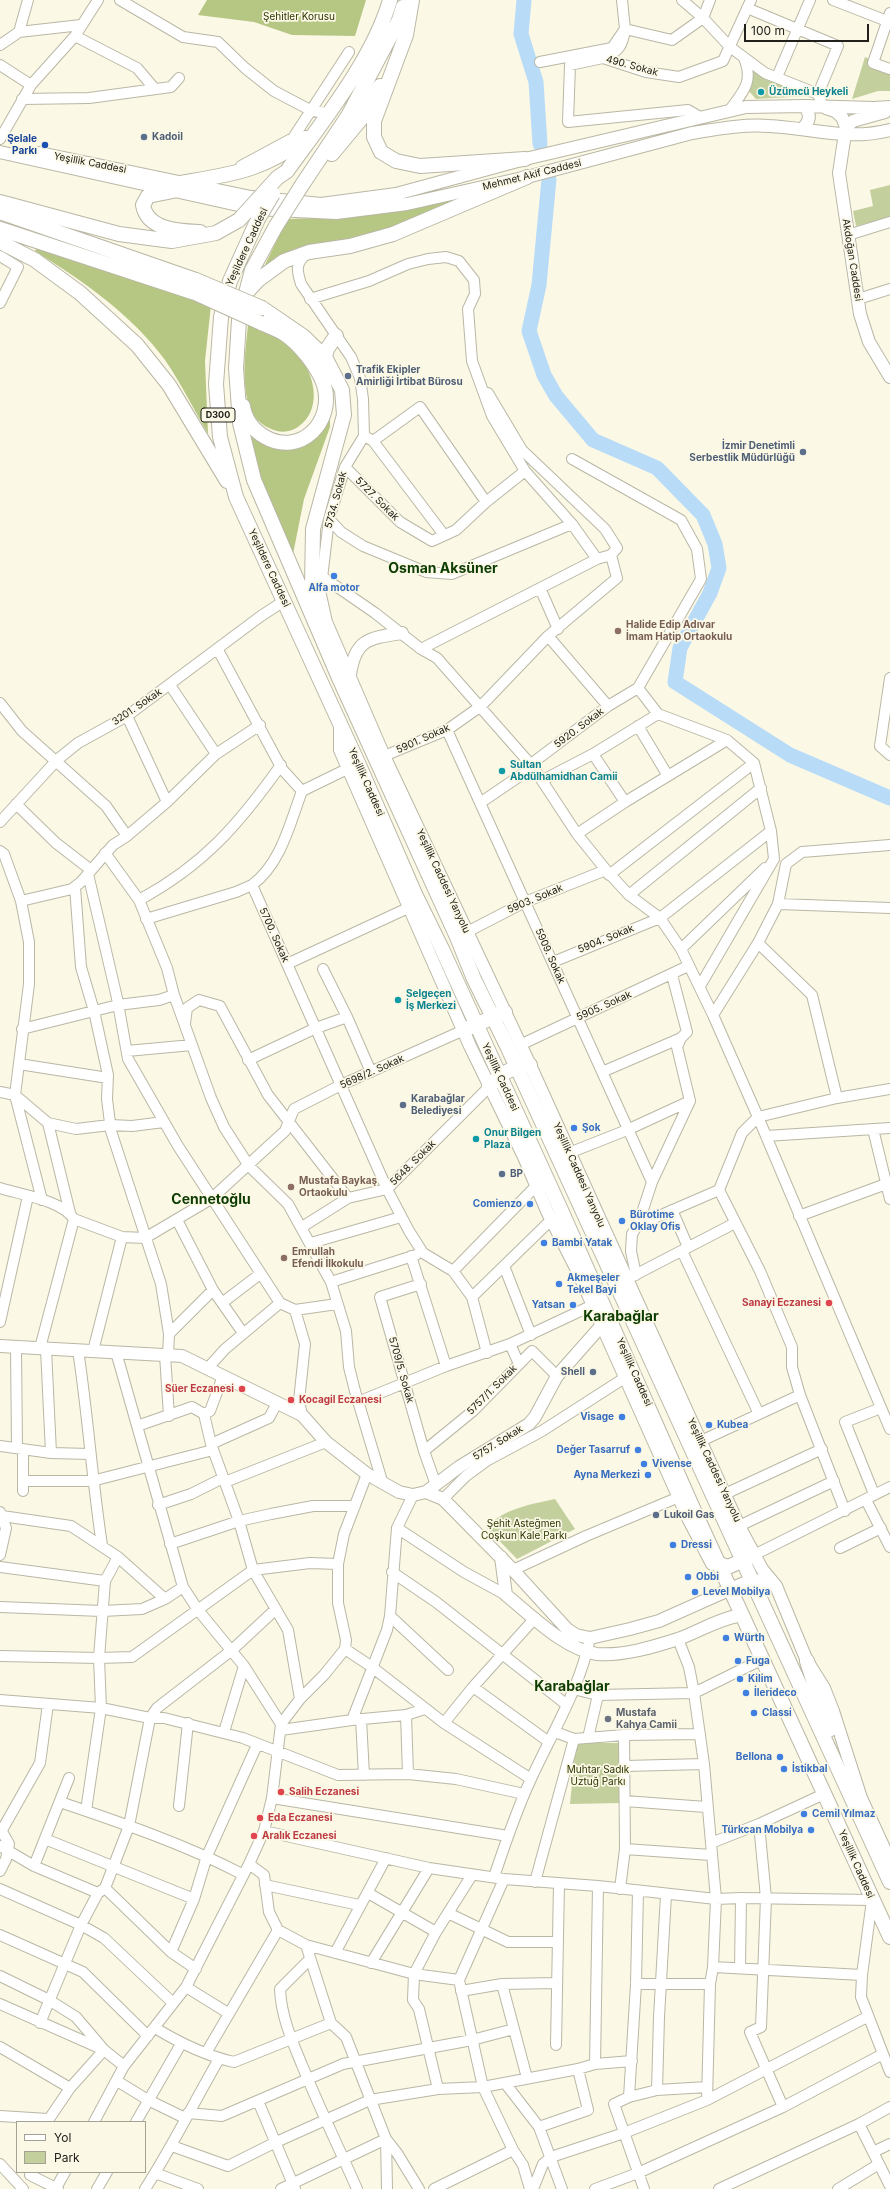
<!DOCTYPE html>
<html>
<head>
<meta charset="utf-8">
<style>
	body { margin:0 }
	#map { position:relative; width:890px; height:2189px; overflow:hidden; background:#fbf8e6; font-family:Inter,sans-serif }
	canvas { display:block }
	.legend { position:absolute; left:16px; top:2121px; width:130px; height:52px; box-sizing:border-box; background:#fbf8e6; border:1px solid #a4a294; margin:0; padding:5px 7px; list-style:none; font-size:12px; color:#21201a }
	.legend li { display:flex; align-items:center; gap:8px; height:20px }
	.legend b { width:20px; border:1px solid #a4a294 }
	.scale { position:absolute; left:744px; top:24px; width:125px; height:18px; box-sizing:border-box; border:2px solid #21201a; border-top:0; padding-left:5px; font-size:12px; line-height:14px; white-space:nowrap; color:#21201a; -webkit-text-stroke:3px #fbf8e6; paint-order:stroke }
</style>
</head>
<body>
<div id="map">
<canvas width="890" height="2189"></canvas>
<ul class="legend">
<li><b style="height:5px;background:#fff"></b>Yol</li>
<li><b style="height:11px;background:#c3d09d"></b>Park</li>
</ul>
<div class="scale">100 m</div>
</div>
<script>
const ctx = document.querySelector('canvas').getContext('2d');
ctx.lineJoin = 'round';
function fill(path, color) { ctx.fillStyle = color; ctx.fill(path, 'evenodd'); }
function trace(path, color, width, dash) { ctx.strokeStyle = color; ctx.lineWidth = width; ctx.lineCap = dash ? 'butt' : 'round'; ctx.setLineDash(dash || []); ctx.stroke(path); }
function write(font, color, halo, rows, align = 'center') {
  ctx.font = font + ' Inter,sans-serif'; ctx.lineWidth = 3.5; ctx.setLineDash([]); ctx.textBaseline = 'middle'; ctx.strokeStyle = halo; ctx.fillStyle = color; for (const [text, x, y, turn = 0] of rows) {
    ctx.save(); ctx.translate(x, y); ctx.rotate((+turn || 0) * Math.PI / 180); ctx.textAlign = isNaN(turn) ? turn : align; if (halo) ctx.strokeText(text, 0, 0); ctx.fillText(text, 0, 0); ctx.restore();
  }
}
fill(new Path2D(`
	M865,57L890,69V91H878L852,99Z
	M749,71H762L800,87L807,96L756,99L746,88Z
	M890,185V217L856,226L853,211L873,206L870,190Z
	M555,1499L575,1529L517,1559L486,1527C504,1509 531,1504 555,1499Z
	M576,1743H622V1803L570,1804Z`), '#c3d09d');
fill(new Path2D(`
	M207,0H366L355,36L292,35L254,22L198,15Z
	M497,189L440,212L262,271L287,219L344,217Z
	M39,244L211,305L205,361L208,434C194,410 181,383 165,360C131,314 83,281 35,251Z
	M248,325C265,326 273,335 287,344C312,362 327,407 298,427C289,433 279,433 269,428C262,425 253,417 250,410C241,382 245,353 248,325Z
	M330,395V427L304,499L293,554L265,493L247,435L268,445L311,437Z`), '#b6c683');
trace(new Path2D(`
	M524,0L521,34L536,82L540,144
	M549,179L539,285L529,331L544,375L556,396L593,440L657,468L703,515L715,544L719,568L710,593L680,648L675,682L790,755L890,798`), '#b8dcf8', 15);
const minor = new Path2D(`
	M120,0L183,37L218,42L245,68L274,91L312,111L328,113
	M682,0L703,18L730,47L765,73L818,94L823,107
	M833,0L887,21
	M747,8L838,46L818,94
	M890,13L873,63L890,69
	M19,32L81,25
	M75,36L137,68L154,88
	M0,45L19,32L28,0
	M603,58C619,52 623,45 625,29L672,40L703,18L710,0
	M540,62L612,48L625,29L622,0
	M0,65L31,85
	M777,77L810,0
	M22,99L89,98L171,87L179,78
	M729,111C743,92 754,82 744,58
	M700,117L688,110L568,122L570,65L603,58L646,72L679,77L723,61L751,0
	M0,139L31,85L75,36L98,0
	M241,166L293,138L349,52
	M848,235L890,222
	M306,254C295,264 297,271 301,284L351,357L360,378L363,399L364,436L345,467L329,519L322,578
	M0,256L18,267L0,303
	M310,299L369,281L408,264L428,259L446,257L459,261L474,280L475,294L468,309L472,361L492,416L525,471L572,524L597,559
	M858,299L890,289
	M488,393L522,450L605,529L617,548L611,555
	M368,438L373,441L444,535
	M373,441L420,407L486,502
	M345,467L400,522L432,541L456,530L486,502L525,471
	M329,519L341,532L363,546L426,572L452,574L572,524
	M317,573L375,613L421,649L437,658L533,767L577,834L606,870L629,895L660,918L681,949L713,1015L758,1117L890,1429
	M540,588L558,629
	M548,636L608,706
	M218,650L282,769L302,791
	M890,678L880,746L890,755
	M170,685L216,754
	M638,688L658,714L727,740L754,763L771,831L774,859L700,986
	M0,703L22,731L106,806L127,836
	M127,716L167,802
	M638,726L668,776
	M447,730L652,1182
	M593,754L625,802
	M384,756L447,730L481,706L548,636L617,578L611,555L597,559L421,649
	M531,764L608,706L638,688L701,579L697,549L681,520L572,459
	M347,769L302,791C290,823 281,864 252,885L387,1189L409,1231L423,1253L453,1271L472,1297L551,1220
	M543,780L593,754L658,714
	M480,803L533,767
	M16,804L56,843L91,870
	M0,822L57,760L78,743L127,716L261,616L284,601
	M577,834L625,802L727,740
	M890,845L802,852L786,864L778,904L890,908
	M0,851L4,854L21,901L29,942V984L15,1095L42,1200
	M105,853L139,900L167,968L174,995L211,1098L224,1127L249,1166L288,1204L331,1282L346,1331L349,1367L355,1391L382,1481
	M88,874L117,998L128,1059L178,1146L280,1303L295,1310L337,1304
	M609,875L754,763
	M75,887L81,967L94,1011L108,1075L107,1099L111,1131L161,1284L169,1334L168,1355
	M629,895L761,788
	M139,900C204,865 239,824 281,765
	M21,901L72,889L81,882L113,845L127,836L167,802L216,754L260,725
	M146,919L236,892L252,885
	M467,932L525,902L606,870
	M758,943L812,995L837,1098
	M681,949L765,868
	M553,962L660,918L771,831
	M287,964L408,908
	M323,969L347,1017L371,1072
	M713,1015L758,943L778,904
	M185,1023L187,1008L199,1000L220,1006L268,1095L348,1198
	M22,1029L118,1005L159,1000L174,995
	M520,1045L688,966
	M127,1051L192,1045
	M248,1060L316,1028L347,1017
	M19,1064L108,1078
	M602,1072L681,1038
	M0,1092L15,1095L48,1123L76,1129L110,1125L132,1126L164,1122
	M48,1123L70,1213
	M873,1129L890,1199
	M766,1136L890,1128
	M569,1153L627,1130L690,1101
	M0,1188C22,1195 61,1200 74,1219L122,1237L145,1238L211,1199L285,1131L294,1109L341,1085L464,1030
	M719,1190L760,1271L792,1347V1367L800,1395L845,1511
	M672,1210L688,1247
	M799,1216L886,1184
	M177,1220L213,1290L243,1333
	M638,1225L719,1190L742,1133L758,1117L837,1098L890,1089
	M302,1227L348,1198L387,1189L489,1087
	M311,1243L401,1217
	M682,1251L759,1414
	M411,1256L446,1366
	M504,1266L531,1335
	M453,1271L537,1185
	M636,1275L631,1251L632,1234L638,1225L652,1182L690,1101L677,1047L681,1038L687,1032L672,975
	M631,1277L735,1223
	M331,1282L416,1255
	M421,1284L380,1297L424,1451L436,1485
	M472,1297L487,1353
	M222,1303L260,1274
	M295,1310L305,1344L299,1401L302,1415
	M0,1322L28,1196
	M169,1334L213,1290
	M510,1344L519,1364
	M16,1347L17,1448
	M40,1348L74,1219
	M46,1349L51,1453
	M78,1350C88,1415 92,1480 102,1545
	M93,1351L122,1237
	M116,1352L183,1587L198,1610L244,1666L281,1724
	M165,1355L169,1416
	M207,1369L225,1349L280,1303
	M358,1402L446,1366L510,1344L593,1305
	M204,1414L211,1444L239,1521L253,1570L288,1630L300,1699
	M137,1426L192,1407L204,1414L210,1411L223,1376
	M701,1441L800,1395
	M211,1444L269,1418L277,1403
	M0,1446L51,1453L90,1454
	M424,1451L473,1411L532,1351L557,1376
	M24,1481H92L213,1450
	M225,1482L326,1442
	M23,1491V1449
	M725,1494L822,1449
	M874,1494L845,1422L881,1408
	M443,1499L466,1476L488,1460L542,1431L626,1377
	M866,1500L890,1547
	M158,1505L191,1494L223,1478
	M0,1512L6,1528L0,1555
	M2,1516L71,1526L118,1557L165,1599
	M739,1526L834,1481
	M397,1528L464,1572L506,1595
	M170,1544L239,1521L271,1514L313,1506H355
	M840,1548L881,1528
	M754,1555L890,1487
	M0,1567L105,1581
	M513,1570L586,1536L679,1497
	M392,1572L436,1602L567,1705
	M0,1607L102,1611L142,1609L165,1599L183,1587
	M390,1616L448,1670
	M678,1639L689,1667L694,1693L704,1764L716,1899L713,1967
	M345,1649L372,1667L444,1723L531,1779
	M0,1656L99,1658L132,1657L253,1570L310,1563L338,1564
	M473,1687L549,1742
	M573,1689L598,1695L694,1693L763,1659
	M0,1700L101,1708L150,1718H164L243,1738L338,1775L408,1774L456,1779L524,1794
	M406,1715L408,1774
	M361,1719L364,1775
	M352,1720L387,1630L390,1616L397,1528L413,1495
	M444,1723L473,1687L535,1618
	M281,1730L352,1720L406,1715L425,1709
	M224,1732L244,1666
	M555,1732L574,1739L624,1735L700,1734
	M588,1738L598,1695
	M625,1766L704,1764
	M272,1798L508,1836
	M625,1801L706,1807
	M60,1802C122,1823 184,1844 242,1874
	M179,1806L188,1723
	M86,1811L101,1708L99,1658L105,1581L118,1557
	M759,1824L766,1898L761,2027L750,2032L783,2107
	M0,1828L9,1844L6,1859L0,1871
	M2,1830L40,1763L48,1704
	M264,1831L429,1868L504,1879L598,1886L716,1899L741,1898L872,1900L862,1975L861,1997L890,2072
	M45,1839L194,1899
	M711,1843L759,1824L824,1794
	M0,1846L34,1866L98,1893
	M625,1849L711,1855
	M249,1864L264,1875L269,1912L278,1930L306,1945L414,1974L459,1980L483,2087L513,2150L523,2165L530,2189
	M34,1866L69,1778
	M494,1877C505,1844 516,1811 531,1779C552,1733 580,1688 590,1638
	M535,1882L574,1739
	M265,1885L359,1905
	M105,1888L171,1952L196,1969
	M0,1889L81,1925L104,1938L173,2003
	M620,1889L625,1849L624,1735
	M638,1891L636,1984L629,2097L614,2104L644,2189
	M368,1893L436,1932
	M448,1913L508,1942H558
	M0,1935L83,1972L148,2036
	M306,1945L331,2023L346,2037L386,2139L397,2153L419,2189
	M171,1952L194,1899L207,1856L257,1745
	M335,1953L386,1858
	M310,1959L280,1989C281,2016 292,2041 302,2065C319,2107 339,2148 357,2189
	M371,1963L429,1868
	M740,1968L741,1898
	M0,1976L49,2000L76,2017L104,2050L70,2088L47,2122
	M459,1980L504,1879
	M502,1984L527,2078
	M636,1984H710
	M186,1987L228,2013
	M461,1991L502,1984L557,1983
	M0,2004L104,2050L124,2066
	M40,2023L81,1925L98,1893L105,1888L129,1826L150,1718L157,1708L232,1650L276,1609
	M155,2028C180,2043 206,2056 234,2062L331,2023
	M556,2045L559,1884
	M0,2047L70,2088
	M206,2053L278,1930
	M595,2064L598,1886
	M117,2081L148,2100L185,2118
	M505,2083L539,2127L562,2189
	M438,2089L419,2009L413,2000L414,1974L436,1932L472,1875
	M657,2090L659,2017L666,1895
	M629,2097L657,2090L707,2087
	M707,2100L710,1984L713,1967L862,1975
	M258,2101L295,2189
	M188,2113L222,2116L343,2064L472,2040L514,2029
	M0,2116L48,2119
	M94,2122L124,2066L186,1987L249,1864L264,1831L272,1798L281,1724L300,1699L324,1675L345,1649L346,1640L338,1603V1564L344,1534L367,1474
	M136,2122L181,2044
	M539,2127L588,2110L578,2069
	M172,2146L228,2166L274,2143L370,2100L438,2089L483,2087L578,2069L595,2064L632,2061
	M873,2152L890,2144
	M0,2164L23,2189
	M879,2164L890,2186
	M155,2173L198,2189
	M30,2175L58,2189
	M56,2188L65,2172
	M97,2189L107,2172
	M145,2189C172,2147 194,2102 219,2059
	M281,2189L386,2139L387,2189
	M434,2189L513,2150
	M533,2189L543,2164L551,2157L624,2133L707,2100L867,2017
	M595,2189L638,2173L783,2107L883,2054
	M719,2189L859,2124L890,2107
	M838,2189L879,2164L859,2124`);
const major = new Path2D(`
	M826,108L835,111L842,117L846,127L839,173L860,314L869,342L890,377
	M846,127L853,121L885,112
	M802,129C810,121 811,116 805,106
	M0,152L256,209L336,213L407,204L527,177L692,133C717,129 744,124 769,126C811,128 847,141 890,130
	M40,153L251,197L321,204L396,194L525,159L746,107L805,106L874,108L890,107
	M318,586L326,622L384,756L530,1065L739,1526L762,1569L776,1586L807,1661L824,1688L833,1711L861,1798L890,1861
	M350,675C355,639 369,638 402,633
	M340,723V750L470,1046L524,1157L547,1211L578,1272L688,1518L712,1564
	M0,1346L182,1356L302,1415L326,1442L367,1474L399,1492L413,1495L426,1492L443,1499L513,1570L567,1629L576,1635L590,1638L630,1629L659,1621L751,1580L764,1581L776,1586
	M426,1492L459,1467L529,1424L535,1417L557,1376L602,1325
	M501,1557L506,1595C531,1615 565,1650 597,1654C624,1656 653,1647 678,1639C698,1632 716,1620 737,1616`);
const highway = new Path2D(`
	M412,0L406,35L374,121V137L381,152L396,161L420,166L525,159
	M332,154L361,119L380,86
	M287,171C323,121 373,59 390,0
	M180,183C232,174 263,171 306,138
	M302,185L348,116L399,20L403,7
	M173,191L148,196L143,205C147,230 179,231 200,232
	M0,202L119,234L172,241L216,233L239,220
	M0,212L196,280
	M258,219L230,281L221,317L216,384L220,437L236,497L359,765L415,894L442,949L561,1210L692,1506L890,1937
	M276,226L252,270L239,320L236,368L240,423L254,480L339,678L457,937L474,979L508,1048L890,1882
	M0,229L195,293
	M0,242L35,260L80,293L137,345L169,385L227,481
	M247,292L258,280L284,261L309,252L350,246L393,234L527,177
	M262,308L303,336L325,357L342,390L344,415L313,529L312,586L314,610
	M325,357L327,349L336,336
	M243,406C245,419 253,430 265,437C300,457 335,422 324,385C318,367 299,343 283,333C276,329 268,326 261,323
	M464,1030L505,1012
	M489,1087C502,1072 511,1068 530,1065
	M714,1562L728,1567L754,1555
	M807,1661L829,1730`);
trace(minor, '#bab7a5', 12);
trace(major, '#bab7a5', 14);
trace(highway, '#bab7a5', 16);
trace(minor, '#fff', 10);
trace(major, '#fff', 12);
trace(highway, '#fff', 14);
const highwayBridge = new Path2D(`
	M258,219L273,194
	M239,220L277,178L287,171
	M276,226L302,185
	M196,280L262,308
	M195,293L261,323`);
trace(highwayBridge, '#bab7a5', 16, []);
trace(highwayBridge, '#fff', 14);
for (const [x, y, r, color] of [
	[761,92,4,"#0f9aa8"],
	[144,137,4,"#5c6f8a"],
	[45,145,4,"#1a4fb4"],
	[348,376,4,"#5c6f8a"],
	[803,452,4,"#5c6f8a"],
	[334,576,4,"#3f7fe0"],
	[618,631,4,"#8d6e63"],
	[502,771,4,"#0f9aa8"],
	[398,1000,4,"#0f9aa8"],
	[403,1105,4,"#5c6f8a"],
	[574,1128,4,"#3f7fe0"],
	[476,1139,4,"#0f9aa8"],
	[502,1174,4,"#5c6f8a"],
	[291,1187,4,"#8d6e63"],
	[530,1204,4,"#3f7fe0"],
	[622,1221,4,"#3f7fe0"],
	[544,1243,4,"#3f7fe0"],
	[284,1258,4,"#8d6e63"],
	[559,1284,4,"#3f7fe0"],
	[829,1303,4,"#e0444e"],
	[573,1305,4,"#3f7fe0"],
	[593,1372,4,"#5c6f8a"],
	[242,1389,4,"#e0444e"],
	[291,1400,4,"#e0444e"],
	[622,1417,4,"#3f7fe0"],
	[709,1425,4,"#3f7fe0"],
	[638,1450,4,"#3f7fe0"],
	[644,1464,4,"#3f7fe0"],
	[648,1475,4,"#3f7fe0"],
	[656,1515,4,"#5c6f8a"],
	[673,1545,4,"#3f7fe0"],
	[688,1577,4,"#3f7fe0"],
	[695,1592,4,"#3f7fe0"],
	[726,1638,4,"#3f7fe0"],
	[738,1661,4,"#3f7fe0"],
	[740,1679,4,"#3f7fe0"],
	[746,1693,4,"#3f7fe0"],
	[754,1713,4,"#3f7fe0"],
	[608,1719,4,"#6b7280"],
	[780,1757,4,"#3f7fe0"],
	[784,1769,4,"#3f7fe0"],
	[281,1792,4,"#e0444e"],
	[804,1814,4,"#3f7fe0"],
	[260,1818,4,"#e0444e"],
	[811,1830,4,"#3f7fe0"],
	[254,1836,4,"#e0444e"]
]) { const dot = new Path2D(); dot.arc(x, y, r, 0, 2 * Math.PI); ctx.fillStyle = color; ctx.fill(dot); trace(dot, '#fbf8e6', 1.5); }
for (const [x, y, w] of [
	[218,415,34]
]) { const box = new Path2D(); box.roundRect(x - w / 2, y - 7, w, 14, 3); ctx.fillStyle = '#fbf8e6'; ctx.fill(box); trace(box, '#21201a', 1); }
write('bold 9px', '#21201a', null, [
	["D300",218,415]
]);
write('10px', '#2c3500', '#fbf8e6', [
	["Şehitler Korusu",299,17],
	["Şehit Asteğmen",524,1524],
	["Coşkun Kale Parkı",524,1536],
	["Muhtar Sadık",598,1770],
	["Uztuğ Parkı",598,1782]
]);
write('10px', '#21201a', '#fbf8e6', [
	["490. Sokak",632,66,15],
	["Yeşillik Caddesi",90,163,11],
	["Mehmet Akif Caddesi",532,175,-14],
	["Yeşildere Caddesi",247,247,-65],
	["Akdoğan Caddesi",852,260,81],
	["5727. Sokak",377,499,45],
	["5734. Sokak",336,500,-75],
	["Yeşildere Caddesi",269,568,65],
	["3201. Sokak",137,707,-34],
	["5920. Sokak",579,728,-37],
	["5901. Sokak",423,739,-24],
	["Yeşillik Caddesi",366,782,66],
	["Yeşillik Caddesi Yanyolu",443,881,65],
	["5903. Sokak",535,899,-23],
	["5700. Sokak",274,935,66],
	["5904. Sokak",606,939,-22],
	["5909. Sokak",550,956,66],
	["5905. Sokak",604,1006,-24],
	["5698/2. Sokak",372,1072,-24],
	["Yeşillik Caddesi",500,1077,65],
	["5648. Sokak",413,1163,-45],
	["Yeşillik Caddesi Yanyolu",579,1175,66],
	["5709/5. Sokak",401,1370,74],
	["Yeşillik Caddesi",634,1372,66],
	["5757/1. Sokak",492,1390,-45],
	["5757. Sokak",498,1443,-32],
	["Yeşillik Caddesi Yanyolu",714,1470,65],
	["Yeşillik Caddesi",856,1864,66]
]);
write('bold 10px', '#0d838f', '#fbf8e6', [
	["Üzümcü Heykeli",769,92],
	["Sultan",510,765],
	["Abdülhamidhan Camii",510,777],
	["Selgeçen",406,994],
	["İş Merkezi",406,1006],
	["Onur Bilgen",484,1133],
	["Plaza",484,1145]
], 'left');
write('bold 10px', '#4e5e75', '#fbf8e6', [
	["Kadoil",152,137],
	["Trafik Ekipler",356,370],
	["Amirliği İrtibat Bürosu",356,382],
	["İzmir Denetimli",795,446,"right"],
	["Serbestlik Müdürlüğü",795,458,"right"],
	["Karabağlar",411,1099],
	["Belediyesi",411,1111],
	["BP",510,1174],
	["Shell",585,1372,"right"],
	["Lukoil Gas",664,1515]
], 'left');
write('bold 10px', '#164399', '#fbf8e6', [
	["Şelale",37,139],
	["Parkı",37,151]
], 'right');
write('bold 10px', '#366cbe', '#fbf8e6', [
	["Alfa motor",334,588,"center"],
	["Şok",582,1128],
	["Comienzo",522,1204,"right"],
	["Bürotime",630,1215],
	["Oklay Ofis",630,1227],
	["Bambi Yatak",552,1243],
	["Akmeşeler",567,1278],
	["Tekel Bayi",567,1290],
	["Yatsan",565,1305,"right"],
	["Visage",614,1417,"right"],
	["Kubea",717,1425],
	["Değer Tasarruf",630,1450,"right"],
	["Vivense",652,1464],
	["Ayna Merkezi",640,1475,"right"],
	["Dressi",681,1545],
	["Obbi",696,1577],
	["Level Mobilya",703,1592],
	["Würth",734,1638],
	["Fuga",746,1661],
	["Kilim",748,1679],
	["İlerideco",754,1693],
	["Classi",762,1713],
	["Bellona",772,1757,"right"],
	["İstikbal",792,1769],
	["Cemil Yılmaz",812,1814],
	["Türkcan Mobilya",803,1830,"right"]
], 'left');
write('bold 10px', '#785e54', '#fbf8e6', [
	["Halide Edip Adıvar",626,625],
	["İmam Hatip Ortaokulu",626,637],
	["Mustafa Baykaş",299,1181],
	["Ortaokulu",299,1193],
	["Emrullah",292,1252],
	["Efendi İlkokulu",292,1264]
], 'left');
write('bold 10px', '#be3a42', '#fbf8e6', [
	["Sanayi Eczanesi",821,1303,"right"],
	["Süer Eczanesi",234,1389,"right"],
	["Kocagil Eczanesi",299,1400],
	["Salih Eczanesi",289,1792],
	["Eda Eczanesi",268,1818],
	["Aralık Eczanesi",262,1836]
], 'left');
write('bold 10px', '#5b616d', '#fbf8e6', [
	["Mustafa",616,1713],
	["Kahya Camii",616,1725]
], 'left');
write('bold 14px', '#0d3c01', '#fbf8e6', [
	["Osman Aksüner",443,569],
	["Cennetoğlu",211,1200],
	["Karabağlar",621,1317],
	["Karabağlar",572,1687]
]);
</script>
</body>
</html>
